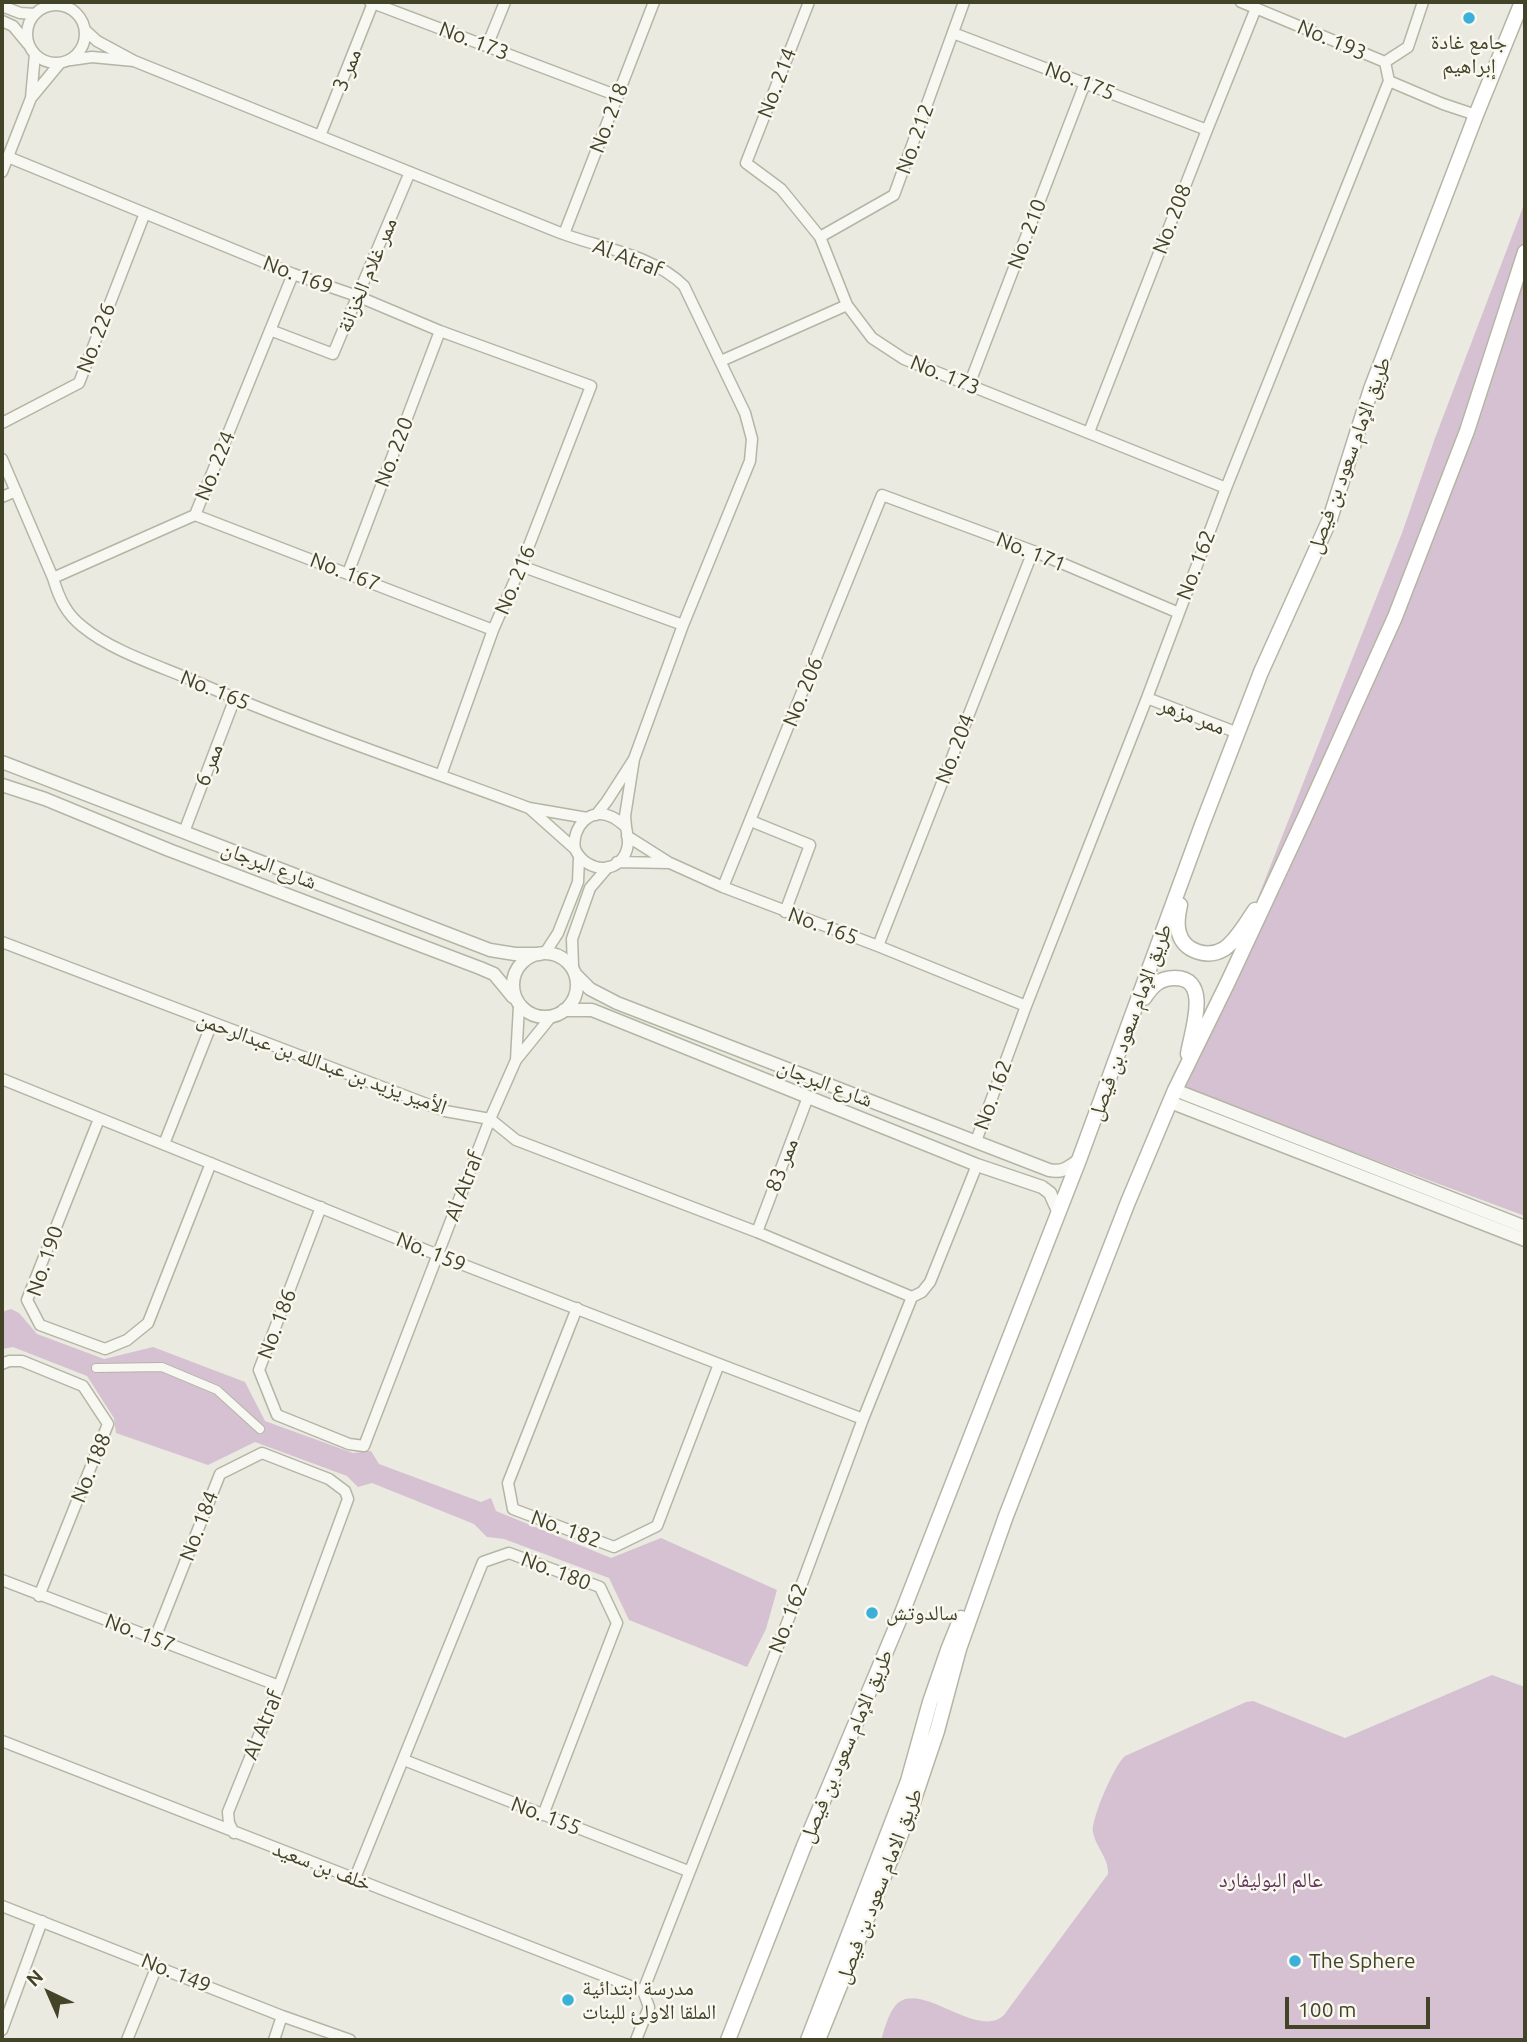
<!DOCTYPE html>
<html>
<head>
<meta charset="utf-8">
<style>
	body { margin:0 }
	#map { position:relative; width:1527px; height:2042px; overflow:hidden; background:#eaeae0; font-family:Ubuntu,sans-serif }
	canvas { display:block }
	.frame { position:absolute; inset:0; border:4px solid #424327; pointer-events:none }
	.north { position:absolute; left:14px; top:1958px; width:70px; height:70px; -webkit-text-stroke:5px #f8f7f0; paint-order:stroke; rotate:316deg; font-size:19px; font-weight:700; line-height:28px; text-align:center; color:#424327 }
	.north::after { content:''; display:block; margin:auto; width:24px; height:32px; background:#424327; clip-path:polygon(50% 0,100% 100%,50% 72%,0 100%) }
	.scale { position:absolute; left:1285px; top:1997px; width:145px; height:32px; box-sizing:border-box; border:4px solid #424327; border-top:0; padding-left:9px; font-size:21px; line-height:24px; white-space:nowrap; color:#424327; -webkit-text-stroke:5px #f8f7f0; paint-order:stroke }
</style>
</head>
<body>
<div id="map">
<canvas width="1527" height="2042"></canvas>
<div class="frame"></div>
<div class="north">N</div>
<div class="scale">100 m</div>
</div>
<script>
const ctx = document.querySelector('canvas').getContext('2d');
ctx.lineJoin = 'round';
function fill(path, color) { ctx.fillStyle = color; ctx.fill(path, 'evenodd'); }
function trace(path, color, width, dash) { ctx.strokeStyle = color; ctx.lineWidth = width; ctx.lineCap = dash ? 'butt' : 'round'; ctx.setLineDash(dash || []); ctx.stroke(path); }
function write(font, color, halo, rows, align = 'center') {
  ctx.font = font + ' Ubuntu,"Noto Naskh Arabic",sans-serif'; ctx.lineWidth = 5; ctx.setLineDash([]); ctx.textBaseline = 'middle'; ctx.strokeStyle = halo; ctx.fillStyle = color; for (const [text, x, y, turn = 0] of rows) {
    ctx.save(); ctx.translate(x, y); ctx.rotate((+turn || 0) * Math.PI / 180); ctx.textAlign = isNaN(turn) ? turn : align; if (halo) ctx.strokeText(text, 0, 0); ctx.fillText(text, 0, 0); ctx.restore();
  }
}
fill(new Path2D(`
	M1525,202V1216L1291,1129L1183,1087L1402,533L1435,438Z
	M11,1309L19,1313L37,1334L104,1359L153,1347L245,1382L265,1421L353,1453L371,1451L379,1464L481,1502L491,1498L496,1511L611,1558L661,1538L777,1590L766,1629L747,1667L629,1620L609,1578L504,1539L487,1537L474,1524L372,1483L358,1487L347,1476L255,1442L208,1465L116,1433L114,1418L87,1376L13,1347L2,1349V1312Z
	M1492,1675L1525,1687V2040H881C884,2031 887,2018 893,2009C915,1973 976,2042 1004,2015L1108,1874C1109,1858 1096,1848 1093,1832C1091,1819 1115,1764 1125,1756L1246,1702L1253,1701L1345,1738Z`), '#d5c1d2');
const pedestrian = new Path2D(`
	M96,1368L162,1367L217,1390L260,1429`);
const minor = new Path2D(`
	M370,2L618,96
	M809,2L746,163L781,189L820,237L847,305L872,338L904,359L1226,488
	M1241,2L1385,62
	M27 34a29 29 0 1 1 58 0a29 29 0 1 1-58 0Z
	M2,6L20,13L35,14
	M2,21L13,26L28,44
	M953,33L1207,130
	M487,46L505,2
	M35,54L31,98L60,63
	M71,60L92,57L134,61L97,41L85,30
	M134,61C275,118 417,175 558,232C599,248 652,254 684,286L745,413L752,439L750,461L683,625L634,759
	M1385,62L1408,47L1423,2
	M1389,81L1443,104L1476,115
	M320,136L373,3
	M8,157L293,274L357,296L440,331L591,386L521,566L493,630L441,775
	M2,172L31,98
	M564,234L654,2
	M820,237L894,195L964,2
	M270,330L333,354L410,172
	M721,361L847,305
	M969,385L1085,83
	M2,423L79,383L145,213
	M1089,432L1207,130L1256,8
	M2,459L53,578C59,598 66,614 83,627C112,651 157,665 192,680C303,728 417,766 529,808
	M2,497L16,491
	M195,515L493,630
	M521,566L683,625
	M348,573L440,331
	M53,578L195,515L293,274
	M1147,698L1238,733
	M596,815L607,801L634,759L625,816L626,827
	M751,821L810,845L785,912
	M184,832L235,698
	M627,836L668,862
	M575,849C571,828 590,806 612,817C617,819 622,824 626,827C627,832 628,839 628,844C624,875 587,875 575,849L529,808L587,818
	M617,862L670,863L723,887L878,946L1026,1006
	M723,887L882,495L1033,551L1179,613
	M2,942L445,1111L490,1119L516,1140L757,1232L912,1297
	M878,946L1033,551
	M545,953L558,933L578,882L579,858
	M573,966L572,939L590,888L608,867
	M519,1006L516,1060L550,1018
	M2,1079L438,1255L719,1364L863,1419
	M99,1119L27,1300L40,1325L105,1349L127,1340L148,1323L211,1163
	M976,1141L1026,1006L1147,698L1226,488L1389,81L1385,62
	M164,1144L212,1023
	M321,1207L259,1370L277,1415L349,1444L364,1446L490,1119L516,1060
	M757,1232L808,1097
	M577,1308L508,1483L513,1509L614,1547L657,1526L719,1364
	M2,1364L9,1361H22L83,1386L108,1424L39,1596
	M2,1580L279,1686
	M155,1638L220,1474L262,1453L329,1479L345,1491L348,1499L279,1686L228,1812L229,1823L234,1833
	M2,1741L643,1991
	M404,1760L688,1871
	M355,1878L483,1562L509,1553L600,1587L617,1623L543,1815
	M2,1906L282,2016L350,2040
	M2,2030L42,1921
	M127,2040L157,1966
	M274,2040L282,2016
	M636,2040L649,2007L643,1991L794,1605L863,1419L912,1297L922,1292L930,1282L977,1165`);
const tertiary = new Path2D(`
	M2,762L490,950L515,954H540
	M2,785L45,799L169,850L480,968L494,974L513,997
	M513 985a32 32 0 1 1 64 0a32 32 0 1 1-64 0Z
	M576,975L590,989L617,1003L1049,1170C1062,1173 1068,1168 1079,1160
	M564,1010H592L977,1165L1042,1187L1050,1193L1058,1211
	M1175,1090L1525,1227
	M1170,1102L1525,1240`);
const secondary = new Path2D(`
	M1180,905C1178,914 1176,924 1179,933C1184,951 1207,959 1224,949C1237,940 1246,923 1255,910
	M1144,998C1152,986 1159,978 1175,978C1212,978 1191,1033 1188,1054
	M728,2040L804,1846L900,1618L934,1531L1079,1160L1202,825L1261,672L1330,519L1371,389L1476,115L1522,2
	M808,2040L908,1781L930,1702L948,1650L961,1618
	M818,2040L909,1814L937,1731L959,1649L1006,1516L1128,1202L1175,1090L1228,982L1304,819L1395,617L1467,431L1525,252`);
trace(pedestrian, '#b4b5a5', 10);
trace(minor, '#b4b5a5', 13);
trace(tertiary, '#b4b5a5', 15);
trace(secondary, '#b4b5a5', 17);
trace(pedestrian, '#f8f8f3', 8);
trace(minor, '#f8f8f3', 10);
trace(tertiary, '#f8f8f3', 12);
trace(secondary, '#fff', 14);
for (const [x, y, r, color] of [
	[1469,18,7,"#3bb1da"],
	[872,1613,7,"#3bb1da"],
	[1295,1961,7,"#3bb1da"],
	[568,2000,7,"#3bb1da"]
]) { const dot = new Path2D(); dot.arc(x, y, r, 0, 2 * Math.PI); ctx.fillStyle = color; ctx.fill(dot); trace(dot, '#f8f7f0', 2.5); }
write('21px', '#424327', '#f8f7f0', [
	["No. 193",1332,40,23],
	["No. 173",474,41,21],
	["ممر 3",347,70,-68],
	["No. 175",1080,81,21],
	["No. 214",777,83,-69],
	["No. 218",609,118,-69],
	["No. 212",915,139,-70],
	["No. 208",1172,219,-69],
	["No. 210",1027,234,-69],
	["Al Atraf",628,258,21],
	["No. 169",298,275,21],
	["ممر غلام الخزانة",367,275,-67],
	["No. 226",96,338,-69],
	["No. 173",945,375,22],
	["No. 220",394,452,-69],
	["طريق الإمام سعود بن فيصل",1349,455,-70],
	["No. 224",215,466,-68],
	["No. 171",1031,552,22],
	["No. 162",1196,565,-69],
	["No. 167",345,572,21],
	["No. 216",515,580,-67],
	["No. 165",215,690,22],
	["No. 206",803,692,-68],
	["ممر مزهر",1192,716,21],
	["No. 204",955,749,-69],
	["ممر 6",209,765,-69],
	["شارع البرجان",269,865,21],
	["No. 165",823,926,20],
	["طريق الإمام سعود بن فيصل",1130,1022,-70],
	["الأمير يزيد بن عبدالله بن عبدالرحمن",322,1063,20],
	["شارع البرجان",825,1083,21],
	["No. 162",993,1095,-70],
	["ممر 83",782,1165,-69],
	["Al Atraf",464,1186,-69],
	["No. 159",431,1252,22],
	["No. 190",45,1261,-71],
	["No. 186",277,1324,-69],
	["No. 188",91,1468,-68],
	["No. 184",199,1526,-69],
	["No. 182",566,1529,20],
	["No. 180",556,1571,21],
	["No. 162",788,1618,-69],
	["No. 157",140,1633,21],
	["Al Atraf",263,1725,-68],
	["طريق الإمام سعود بن فيصل",846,1746,-67],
	["No. 155",546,1816,21],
	["خلف بن سعيد",322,1866,21],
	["طريق الامام سعود بن فيصل",879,1886,-69],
	["No. 149",176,1973,22]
]);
write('21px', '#424327', '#f8f7f0', [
	["جامع غادة",1469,42,"center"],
	["إبراهيم",1469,66,"center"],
	["سالدوتش",886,1613],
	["The Sphere",1309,1961],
	["مدرسة ابتدائية",582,1988],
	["الملقا الاولئ للبنات",582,2012]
], 'left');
write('21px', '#603356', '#f8f7f0', [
	["عالم البوليفارد",1271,1880]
]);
</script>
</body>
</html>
